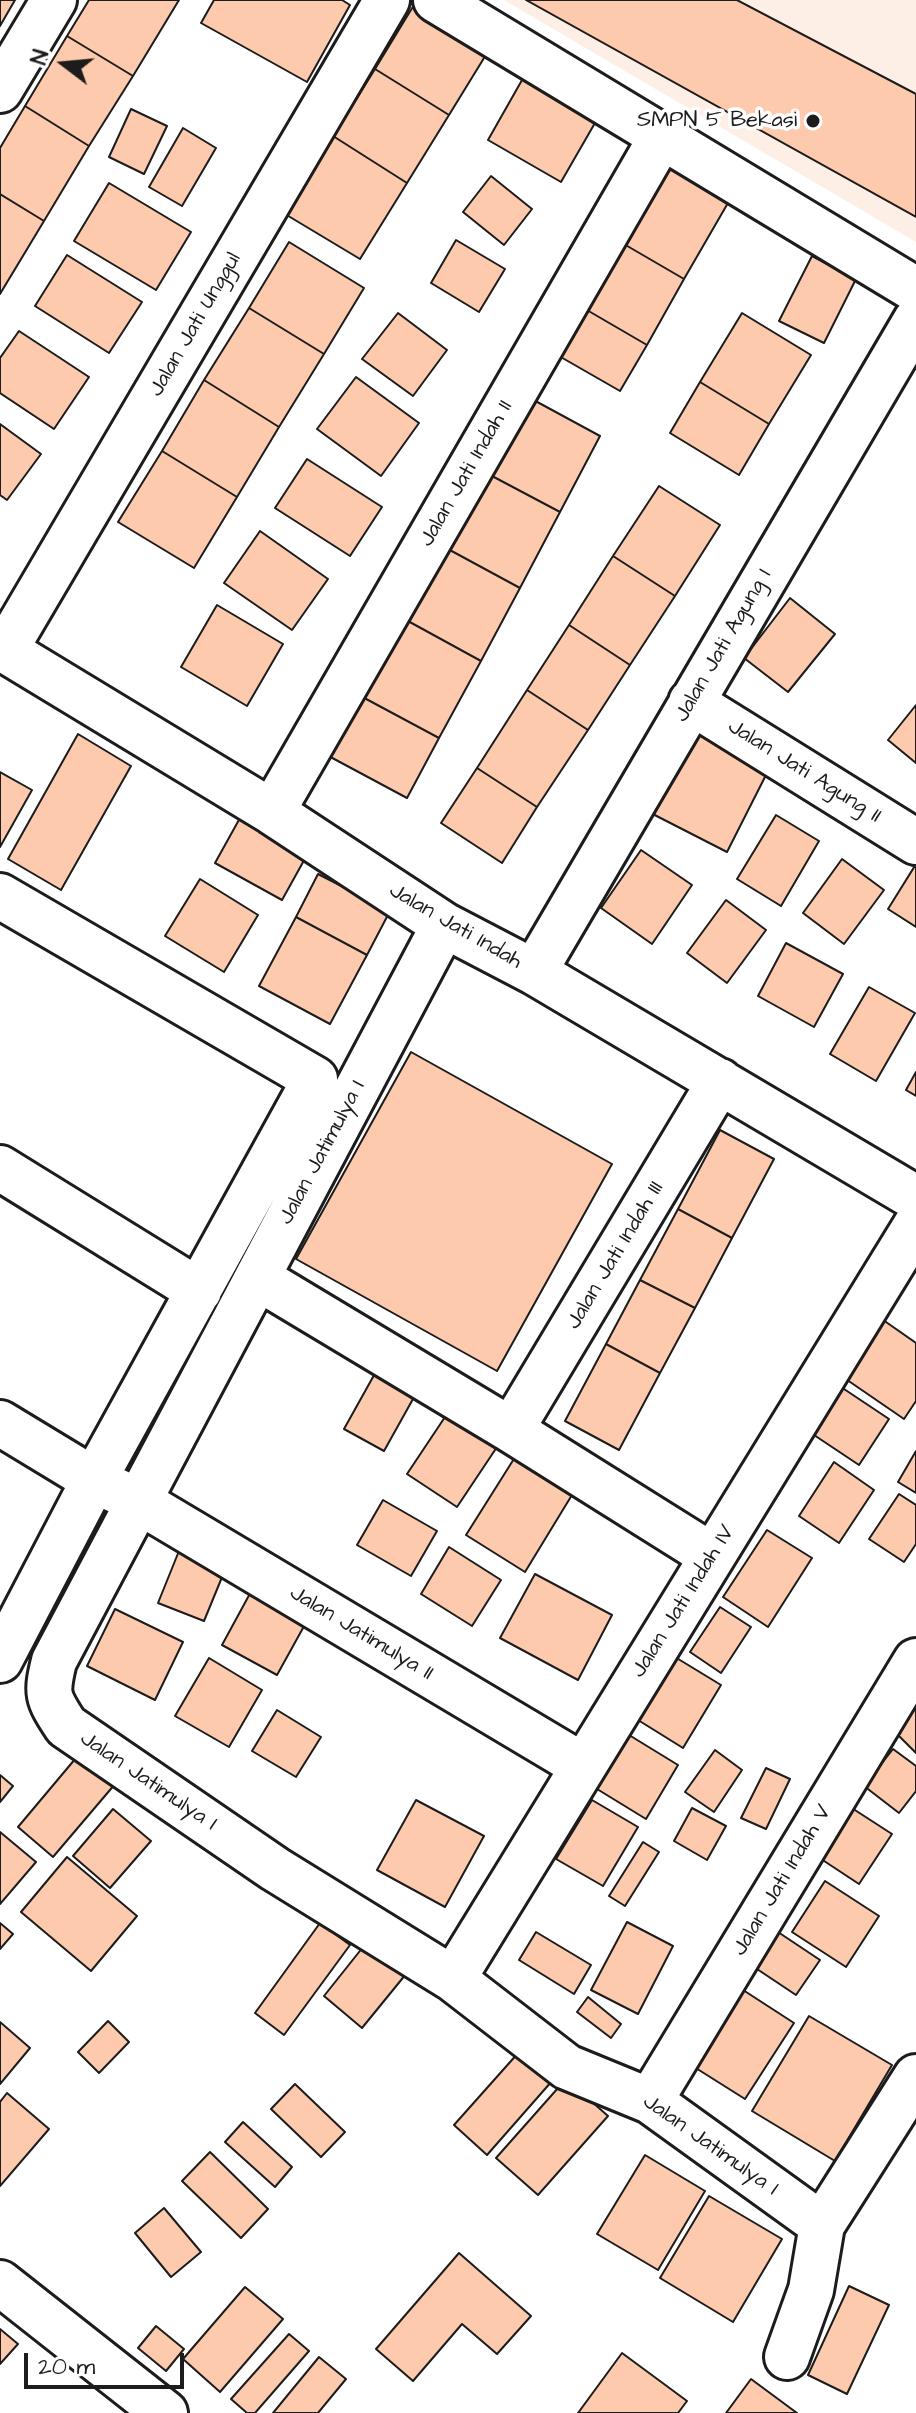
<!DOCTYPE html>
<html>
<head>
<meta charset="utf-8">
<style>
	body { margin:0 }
	#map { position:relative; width:916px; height:2413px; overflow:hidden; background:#fff; font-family:"Architects Daughter",sans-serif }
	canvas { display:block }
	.north { position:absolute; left:24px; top:24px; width:80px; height:80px; -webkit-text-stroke:6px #fff; paint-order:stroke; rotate:286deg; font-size:22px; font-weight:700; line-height:32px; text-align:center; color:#1c1c1c }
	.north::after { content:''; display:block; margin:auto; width:28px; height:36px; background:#1c1c1c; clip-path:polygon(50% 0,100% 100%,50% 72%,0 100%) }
	.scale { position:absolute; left:24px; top:2353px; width:160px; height:36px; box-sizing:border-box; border:4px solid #1c1c1c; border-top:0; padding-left:10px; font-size:24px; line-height:28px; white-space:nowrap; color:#1c1c1c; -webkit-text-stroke:6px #fff; paint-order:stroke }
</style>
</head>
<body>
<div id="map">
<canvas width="916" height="2413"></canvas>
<div class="north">N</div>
<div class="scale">20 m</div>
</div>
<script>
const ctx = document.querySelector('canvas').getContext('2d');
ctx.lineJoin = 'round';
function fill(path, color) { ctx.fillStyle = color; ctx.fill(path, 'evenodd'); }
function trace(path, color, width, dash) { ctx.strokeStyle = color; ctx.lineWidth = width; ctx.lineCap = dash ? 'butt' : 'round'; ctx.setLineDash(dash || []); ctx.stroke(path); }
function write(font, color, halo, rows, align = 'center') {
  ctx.font = font + ' "Architects Daughter",sans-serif'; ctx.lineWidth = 7; ctx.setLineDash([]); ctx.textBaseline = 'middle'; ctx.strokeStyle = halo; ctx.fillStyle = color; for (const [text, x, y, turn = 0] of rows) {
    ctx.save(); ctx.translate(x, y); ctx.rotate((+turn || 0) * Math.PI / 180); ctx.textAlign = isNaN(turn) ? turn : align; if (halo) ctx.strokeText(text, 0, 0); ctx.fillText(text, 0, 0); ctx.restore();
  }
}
fill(new Path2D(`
	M504,0H916V242Z`), '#feefe6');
const building = new Path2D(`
	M0,0H15L0,26Z
	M89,0H179L133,76L67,36Z
	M214,0H342L350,5L307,82L201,23Z
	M417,0L492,45L449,115L375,69Z
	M526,0H737L916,94V217Z
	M67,36L133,76L89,146L25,106Z
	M375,69L449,115L407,183L333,136Z
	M526,73L599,116L561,182L488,140Z
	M25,106L89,146L44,221L0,194V148Z
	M131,109L167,126L144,174L109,157Z
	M183,128L216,148L182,206L149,187Z
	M333,136L407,183L360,259L285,214Z
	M665,157L732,196L684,279L617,240Z
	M491,176L532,209L504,245L463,212Z
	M109,183L191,232L156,290L74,241Z
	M0,194L44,221L0,294Z
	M456,240L505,269L479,312L431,283Z
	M617,240L684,279L647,345L580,306Z
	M289,242L364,288L324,354L249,308Z
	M67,255L142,302L109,353L35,306Z
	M812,256L856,279L824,343L779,321Z
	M580,306L647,345L620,391L552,352Z
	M249,308L324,354L279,427L204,380Z
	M398,313L447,350L413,396L362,359Z
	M742,313L811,355L769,424L700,382Z
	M19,331L89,377L54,429L0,393V358Z
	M356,377L419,423L381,476L317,429Z
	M204,380L279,427L237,497L162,451Z
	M700,382L769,424L739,475L670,433Z
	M517,391L600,436L560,512L475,467Z
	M0,424L41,454L7,500L0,495Z
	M162,451L237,497L194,568L118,522Z
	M307,459L382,507L350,556L275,508Z
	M475,467L560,512L520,588L435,542Z
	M659,486L720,525L675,596L613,556Z
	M260,531L328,579L292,630L224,583Z
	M435,542L520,588L481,661L397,615Z
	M613,556L675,596L630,665L569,625Z
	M790,598L835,634L788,692L744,658Z
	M217,605L283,644L247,706L181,667Z
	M397,615L481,661L439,738L355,693Z
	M569,625L630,665L588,730L527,690Z
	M527,690L588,730L537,807L477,768Z
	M355,693L439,738L407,798L323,753Z
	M916,705V763L888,740Z
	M681,725L768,771L727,852L639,807Z
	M78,734L131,766L61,890L8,859Z
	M477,768L537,807L502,863L441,823Z
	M0,772L32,790L0,847Z
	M776,815L819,841L781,906L737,879Z
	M240,818L307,855L282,900L215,863Z
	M641,850L692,885L652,944L601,908Z
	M842,859L884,890L844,944L803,913Z
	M916,864V927L888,909Z
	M318,874L390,911L367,955L296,917Z
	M200,879L258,915L224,972L165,936Z
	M726,900L766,930L727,983L687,953Z
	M296,917L367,955L330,1024L259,986Z
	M786,943L843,974L814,1027L758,996Z
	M869,987L915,1013L876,1081L830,1054Z
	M411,1052L612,1164L497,1371L296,1259Z
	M916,1072V1096L906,1090Z
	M720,1130L774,1159L732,1238L678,1209Z
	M678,1209L732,1238L695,1308L640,1280Z
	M640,1280L695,1308L660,1373L606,1344Z
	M876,1315L916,1343V1401L904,1419L837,1373Z
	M606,1344L660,1373L619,1450L565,1421Z
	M378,1368L418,1390L384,1451L344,1429Z
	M829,1379L889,1419L859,1465L799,1425Z
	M449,1411L499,1444L457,1507L407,1474Z
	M916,1451V1493L898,1482Z
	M517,1454L575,1490L525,1572L466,1535Z
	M834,1462L874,1490L839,1543L799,1516Z
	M899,1494L916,1505V1544L904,1562L869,1539Z
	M383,1500L437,1531L411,1576L357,1545Z
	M767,1530L812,1558L768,1627L723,1597Z
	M181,1546L227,1565L204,1621L158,1603Z
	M449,1547L501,1580L472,1626L421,1594Z
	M535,1574L612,1615L578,1680L500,1638Z
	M253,1588L308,1619L277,1675L222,1645Z
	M720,1607L751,1627L721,1673L690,1652Z
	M115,1609L183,1642L155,1700L87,1666Z
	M675,1657L721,1685L683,1748L638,1720Z
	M209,1658L262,1690L229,1747L175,1716Z
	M916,1700V1753L889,1726Z
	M277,1710L321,1737L296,1777L252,1751Z
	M629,1735L678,1765L646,1819L597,1789Z
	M86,1746L121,1777L53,1857L18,1827Z
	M893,1749L916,1766V1791L899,1813L864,1786Z
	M715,1750L742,1770L714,1812L685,1792Z
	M766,1768L790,1779L766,1829L741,1818Z
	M0,1775L13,1786L0,1802Z
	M416,1800L484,1836L445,1907L377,1870Z
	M592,1800L638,1827L603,1886L556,1859Z
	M844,1803L892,1834L859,1884L812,1853Z
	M692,1808L726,1826L707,1860L674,1841Z
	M113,1809L151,1841L110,1888L73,1856Z
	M0,1832L36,1862L0,1904Z
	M643,1842L659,1852L625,1906L609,1896Z
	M67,1857L137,1916L91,1971L21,1912Z
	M825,1881L879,1916L846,1967L792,1932Z
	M627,1922L673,1946L638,2014L591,1990Z
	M763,1922L820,1960L796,1995L739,1957Z
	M0,1923L13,1934L0,1949Z
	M320,1923L350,1945L284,2035L255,2013Z
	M536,1932L591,1965L574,1994L519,1960Z
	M367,1942L406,1974L362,2028L324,1996Z
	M740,1988L794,2023L745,2099L691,2065Z
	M588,1997L621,2024L611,2038L577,2012Z
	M809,2016L892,2065L835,2161L752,2111Z
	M108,2021L129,2042L99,2073L78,2052Z
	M0,2022L30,2048L0,2084Z
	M519,2052L552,2081L487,2155L454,2125Z
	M566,2079L608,2116L538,2195L496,2158Z
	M295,2084L345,2132L321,2157L271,2109Z
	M7,2093L49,2129L0,2186V2102Z
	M243,2122L292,2167L275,2187L225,2142Z
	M210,2152L268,2209L241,2238L182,2181Z
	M645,2155L705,2191L658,2270L597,2234Z
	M709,2196L782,2239L733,2322L660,2278Z
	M164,2208L201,2252L171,2277L135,2233Z
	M459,2253L531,2316L497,2354L462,2324L413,2381L376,2349Z
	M849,2286L889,2305L847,2394L808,2375Z
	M245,2287L283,2319L220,2392L183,2359Z
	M156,2326L184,2349L166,2371L138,2348Z
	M0,2329L18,2344L0,2364Z
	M289,2334L309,2351L255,2413H247L231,2399Z
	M622,2353L687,2401L678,2413H578Z
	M319,2357L346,2379L318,2413H273Z
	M751,2379L797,2413H726Z`);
fill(building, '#fdcaad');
trace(building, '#1c1c1c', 2);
const street = new Path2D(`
	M436,0L916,290
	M0,90L54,0
	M0,647L272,812L444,925L534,972L916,1198
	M5,650L387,0
	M691,702L916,842
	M272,812L662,136
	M0,896L315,1079L94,1480L0,1660
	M444,925L54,1661C46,1694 47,1697 66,1726L275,1869L453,1979L567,2067L650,2101L822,2225
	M534,972L916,320
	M0,1168L199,1291
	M258,1278L511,1430L712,1556
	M0,1423L94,1480L140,1502L583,1766
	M511,1430L720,1081
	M453,1979L916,1225
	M650,2101L916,1661
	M0,2283L165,2413
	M787,2357L811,2290L822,2225L916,2077`);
trace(street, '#1c1c1c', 50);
trace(street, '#fff', 44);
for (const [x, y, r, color] of [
	[813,121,8,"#1c1c1c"]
]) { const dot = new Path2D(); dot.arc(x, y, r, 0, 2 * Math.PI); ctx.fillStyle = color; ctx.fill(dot); trace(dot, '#fff', 3); }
write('22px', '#1c1c1c', '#fff', [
	["SMPN 5 Bekasi",797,121]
], 'right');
write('22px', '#1c1c1c', '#fff', [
	["Jalan Jati Unggul",196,325,-60],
	["Jalan Jati Indah II",467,474,-60],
	["Jalan Jati Agung I",724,646,-60],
	["Jalan Jati Agung II",804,772,32],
	["Jalan Jati Indah",455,927,30],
	["Jalan Jatimulya I",323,1153,-62],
	["Jalan Jati Indah III",616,1256,-59],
	["Jalan Jati Indah IV",684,1602,-58],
	["Jalan Jatimulya II",361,1634,31],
	["Jalan Jatimulya I",148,1782,34],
	["Jalan Jati Indah V",783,1881,-59],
	["Jalan Jatimulya I",710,2146,35]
]);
</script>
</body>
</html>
